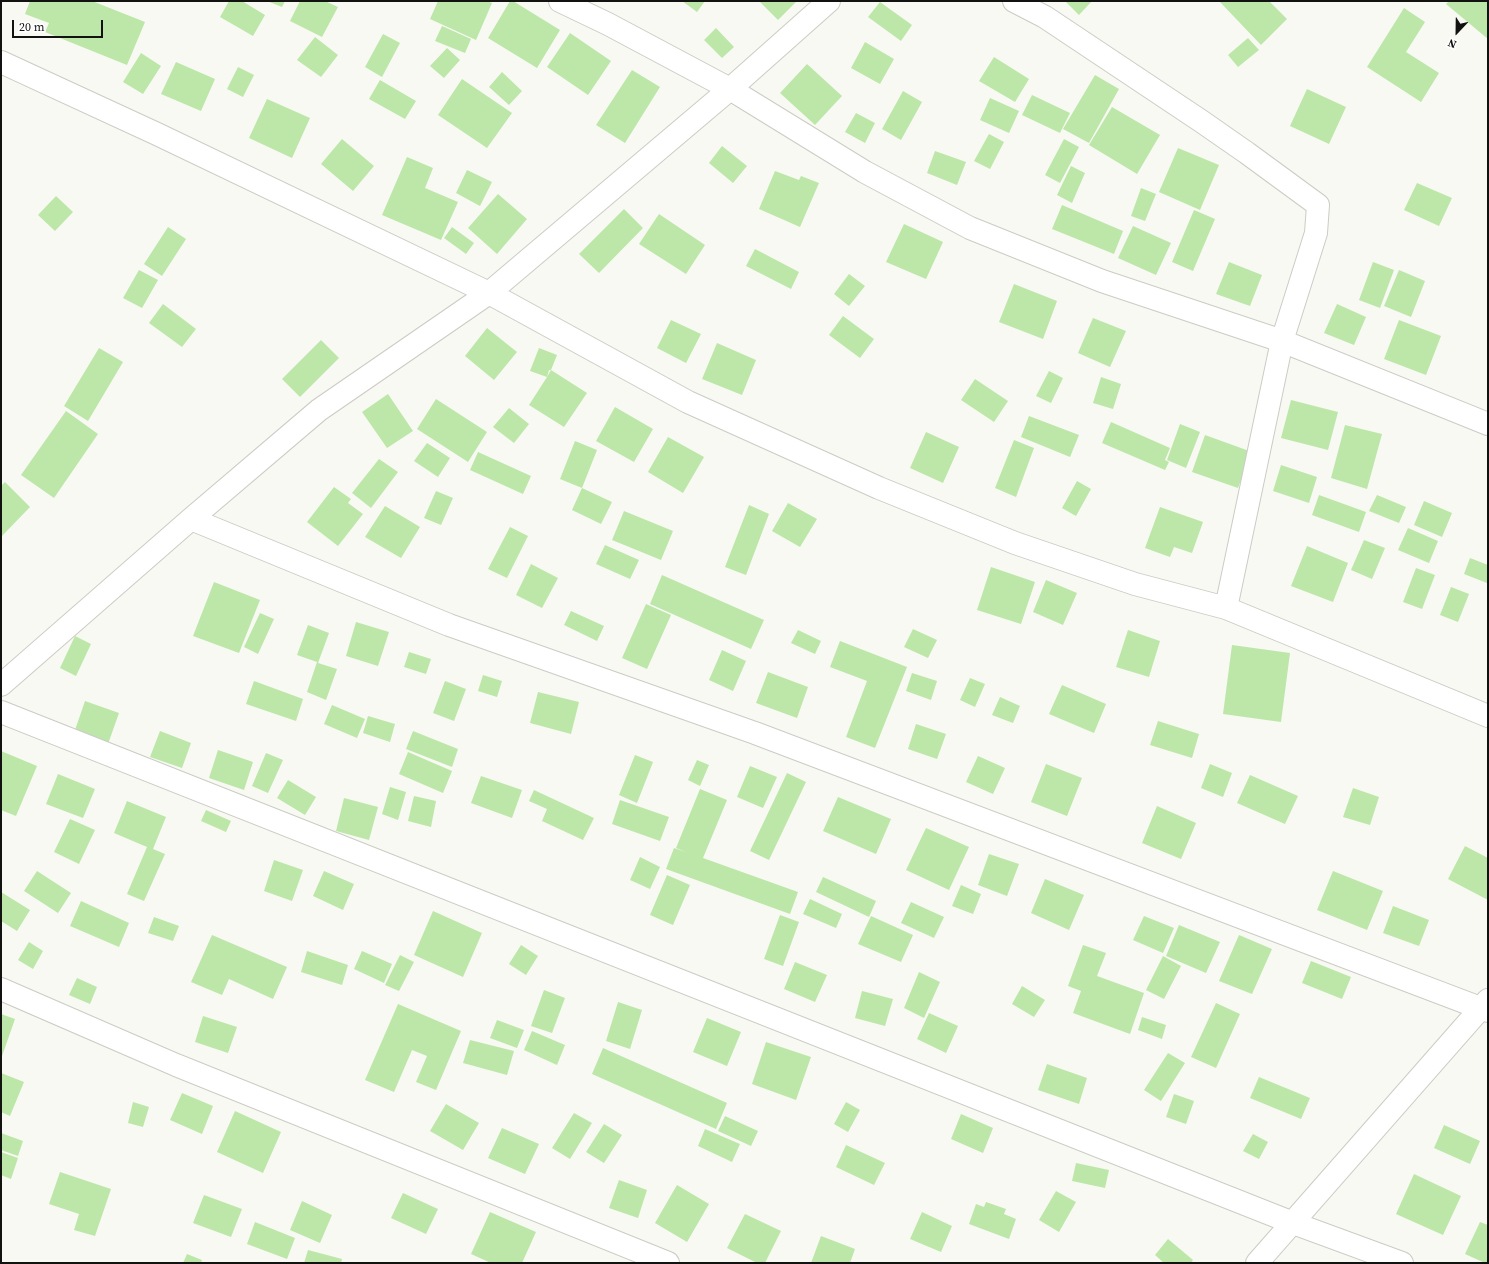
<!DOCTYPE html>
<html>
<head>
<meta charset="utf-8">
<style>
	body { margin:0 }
	#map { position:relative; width:1489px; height:1264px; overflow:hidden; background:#f8f9f2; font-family:"Source Serif 4",serif }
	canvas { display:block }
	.frame { position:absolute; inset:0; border:2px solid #121210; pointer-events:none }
	.north { position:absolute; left:1437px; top:12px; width:40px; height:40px; -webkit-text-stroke:3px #fff; paint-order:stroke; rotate:202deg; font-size:11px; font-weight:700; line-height:16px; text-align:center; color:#121210 }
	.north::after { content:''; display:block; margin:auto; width:14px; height:18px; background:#121210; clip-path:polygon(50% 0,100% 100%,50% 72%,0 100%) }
	.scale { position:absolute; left:12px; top:20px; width:91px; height:18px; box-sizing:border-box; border:2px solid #121210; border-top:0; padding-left:5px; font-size:12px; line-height:14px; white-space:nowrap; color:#121210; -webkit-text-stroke:3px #fff; paint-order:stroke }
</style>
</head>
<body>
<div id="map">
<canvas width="1489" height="1264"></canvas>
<div class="frame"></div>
<div class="north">N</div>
<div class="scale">20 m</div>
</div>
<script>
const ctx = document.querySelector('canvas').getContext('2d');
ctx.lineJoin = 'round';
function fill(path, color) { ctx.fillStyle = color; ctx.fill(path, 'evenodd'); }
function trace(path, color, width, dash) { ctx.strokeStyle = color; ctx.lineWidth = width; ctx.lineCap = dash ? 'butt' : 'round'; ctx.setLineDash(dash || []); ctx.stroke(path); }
fill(new Path2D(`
	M30,1H92L145,22L127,65L45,32L49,23L25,14Z
	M229,1H242L265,15L253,36L220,17Z
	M267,1H285L282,7Z
	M300,1H325L338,7L322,37L290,21Z
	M438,1H487L492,3L476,40L430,19Z
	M510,1H513L560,30L537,68L488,38Z
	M682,1H705L697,12Z
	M759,1H797L778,20Z
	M1065,1H1092L1079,15Z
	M1219,1H1269L1287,19L1261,45Z
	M1449,1H1488V39L1446,4Z
	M880,2L912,25L901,41L868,17Z
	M1404,8L1425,22L1406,52L1439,73L1421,102L1367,67Z
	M442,26L471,39L465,53L435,41Z
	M716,28L734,47L722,58L704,40Z
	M570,33L611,61L588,95L547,67Z
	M383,34L400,43L382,77L365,67Z
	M315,37L338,55L321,77L297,60Z
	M1248,38L1259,50L1238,67L1228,55Z
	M865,42L894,59L880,84L851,68Z
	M447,48L460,60L444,78L430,66Z
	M141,53L161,66L143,94L123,82Z
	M994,57L1029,79L1015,102L979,81Z
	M176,62L215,79L201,111L161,94Z
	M807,64L842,96L815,125L780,93Z
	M238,67L254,75L243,97L227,89Z
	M632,70L660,87L625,143L596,125Z
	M502,72L522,91L509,105L489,87Z
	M1095,75L1119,89L1089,143L1063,129Z
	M462,79L512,113L487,148L438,115Z
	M380,80L416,101L405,119L369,99Z
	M1307,89L1346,107L1329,144L1290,126Z
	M903,91L922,102L901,140L882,129Z
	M1032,95L1070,113L1060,133L1022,115Z
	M990,98L1019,111L1009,133L980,120Z
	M267,99L310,118L292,158L249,138Z
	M1112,107L1160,135L1137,174L1089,145Z
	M856,113L875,123L865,143L845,132Z
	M989,134L1004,142L990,169L974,161Z
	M342,139L374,166L353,191L321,164Z
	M1064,139L1079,147L1060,183L1045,175Z
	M722,146L747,166L733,183L709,163Z
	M1178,148L1219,165L1200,210L1159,192Z
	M935,151L966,162L957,185L927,173Z
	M407,157L433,168L425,188L458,202L441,240L382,215Z
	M1071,166L1085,173L1072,203L1057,195Z
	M467,170L492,182L480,206L456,193Z
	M775,171L799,180L801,176L819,183L800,227L759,209Z
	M1417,183L1452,198L1439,226L1404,210Z
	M1141,188L1156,194L1145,221L1131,216Z
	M498,194L527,219L497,254L468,228Z
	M56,196L73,212L55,231L38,215Z
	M1062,205L1123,231L1114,254L1052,229Z
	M624,209L643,228L599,273L579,254Z
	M1194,210L1215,219L1193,271L1172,262Z
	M659,214L705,245L686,274L639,244Z
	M904,224L943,242L926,279L886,262Z
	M1133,226L1171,243L1156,275L1118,258Z
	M168,227L186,239L162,276L144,264Z
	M452,227L474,243L466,254L444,238Z
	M755,249L799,272L791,289L746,266Z
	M1229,262L1262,275L1250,306L1216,294Z
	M1373,262L1394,270L1380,308L1359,300Z
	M139,270L158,280L142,308L123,298Z
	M1399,270L1425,281L1411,317L1384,306Z
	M849,274L865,286L849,306L834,294Z
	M1014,284L1057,301L1043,339L999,322Z
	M163,304L196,329L182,347L149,323Z
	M1337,304L1366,317L1354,345L1324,333Z
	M843,316L874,339L860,358L829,335Z
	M1093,318L1126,331L1110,367L1078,353Z
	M671,320L701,334L686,363L657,348Z
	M1399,320L1441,336L1426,375L1384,359Z
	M487,328L517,352L494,380L465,356Z
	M321,340L339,358L300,397L282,379Z
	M717,343L756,360L742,395L702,379Z
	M99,348L123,362L88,421L64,406Z
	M539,348L557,355L551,370H549L547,377L551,370L587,393L564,427L529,405L547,377L530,371Z
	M1049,371L1063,378L1051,403L1036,396Z
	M1101,377L1121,384L1113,409L1093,403Z
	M975,379L1008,401L994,422L961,400Z
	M388,394L413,431L387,448L362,412Z
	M436,399L487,432L468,462L417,429Z
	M1291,400L1338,412L1328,450L1281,438Z
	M615,407L653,429L634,462L596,441Z
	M509,408L529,424L514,443L493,427Z
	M66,411L98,434L54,498L21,475Z
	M1029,416L1079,435L1070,457L1021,437Z
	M1111,422L1170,448L1165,460L1169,462L1165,470L1102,443Z
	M1180,424L1200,432L1186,468L1167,460Z
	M1345,425L1382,434L1367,489L1331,478Z
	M926,432L959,447L943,483L910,468Z
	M1205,435L1252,452L1238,488L1192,472Z
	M668,437L704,457L683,493L648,472Z
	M1014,440L1034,448L1016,497L995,488Z
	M575,441L597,450L582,488L560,479Z
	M427,443L450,458L438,477L414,461Z
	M478,452L531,476L523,494L470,470Z
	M379,459L398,472L371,508L352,493Z
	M1281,465L1317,477L1309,503L1273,491Z
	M1077,481L1091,489L1076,516L1062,508Z
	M5,482L30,507L1,537V486Z
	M334,487L351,499L348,503L363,514L338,546L307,522Z
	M582,488L612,502L601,524L572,510Z
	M436,491L453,498L441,525L424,518Z
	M1319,495L1366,512L1359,532L1312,515Z
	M1377,495L1406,507L1399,523L1369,511Z
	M1424,501L1452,513L1442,537L1414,525Z
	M788,503L817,519L800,547L772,531Z
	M749,505L769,514L746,575L725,567Z
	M385,506L420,527L401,558L365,537Z
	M1160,507L1203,522L1192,553L1174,547L1170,557L1145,548Z
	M624,511L673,531L661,560L612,540Z
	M510,527L528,536L507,578L488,569Z
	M1408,528L1438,541L1429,563L1398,550Z
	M1364,540L1385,548L1372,579L1351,570Z
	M605,545L639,560L630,579L596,564Z
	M1307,546L1348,563L1333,602L1291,586Z
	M1470,558L1488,565L1487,583L1464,574Z
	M531,564L558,578L542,608L516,595Z
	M991,567L1035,582L1021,624L977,610Z
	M1416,568L1435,575L1422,609L1403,602Z
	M662,575L764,620L751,649L650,604Z
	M1046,580L1077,593L1063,625L1033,612Z
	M214,582L260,600L239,653L193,636Z
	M1451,587L1469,594L1458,622L1440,615Z
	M646,604L671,615L647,669L622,658Z
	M571,611L604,626L597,641L564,625Z
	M260,613L274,619L258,654L244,647Z
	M356,622L389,632L378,666L346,656Z
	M308,625L329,633L318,663L337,669L326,700L307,692L317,662L297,655Z
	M913,629L937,640L928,658L904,647Z
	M798,630L821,641L815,654L791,643Z
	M1128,630L1160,641L1149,677L1116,667Z
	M75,636L91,644L76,676L60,668Z
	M840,641L907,667L875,748L846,737L867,681L830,667Z
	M1232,645L1290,653L1281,722L1223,714Z
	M722,650L746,661L733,691L709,680Z
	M409,652L431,659L426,674L404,667Z
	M768,672L808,687L797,718L756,703Z
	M912,673L937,681L931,700L906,691Z
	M483,675L502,681L497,697L478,691Z
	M970,678L985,684L975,707L960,700Z
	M254,681L303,699L296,721L246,704Z
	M445,681L466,689L454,721L433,713Z
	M1062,685L1106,704L1094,733L1049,714Z
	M538,692L579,702L571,734L530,723Z
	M1000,697L1020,706L1013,723L992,715Z
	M85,701L119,713L108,744L74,733Z
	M332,705L365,719L357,738L324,724Z
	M368,716L395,724L390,742L363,733Z
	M1158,721L1199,734L1192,758L1150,745Z
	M916,724L946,734L937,759L908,749Z
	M160,731L191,743L182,768L150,757Z
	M413,731L458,749L452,767L406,749Z
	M218,750L253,762L244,790L209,778Z
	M1,751L37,766L16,816L1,810Z
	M408,752L452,771L443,793L399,774Z
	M266,753L283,760L268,793L252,786Z
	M635,755L653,762L637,803L619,795Z
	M978,756L1005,768L993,794L966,782Z
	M697,760L709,765L700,786L688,780Z
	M1046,764L1082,778L1067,816L1031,802Z
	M1210,764L1232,773L1223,797L1201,788Z
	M750,766L777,777L763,808L737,797Z
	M787,773L806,782L769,860L750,851Z
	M58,774L95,789L83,818L46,804Z
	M1250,775L1298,796L1285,824L1237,803Z
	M481,776L522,790L512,818L471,803Z
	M288,780L316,797L305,815L277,798Z
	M390,787L406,792L398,820L382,814Z
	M1353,788L1379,797L1370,825L1343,817Z
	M700,789L727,800L703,858L798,892L790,914L666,869L674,848L686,852L676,848Z
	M534,790L594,818L583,840L542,821L547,809L529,801Z
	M414,796L436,801L431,827L408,821Z
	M838,797L891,819L876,854L823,831Z
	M344,798L378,807L369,840L336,831Z
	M620,800L669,817L660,841L612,824Z
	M127,801L166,817L153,849L165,854L144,901L127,894L147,847L114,833Z
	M1157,806L1196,823L1181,859L1142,843Z
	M206,810L231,821L226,832L201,821Z
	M70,819L95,830L79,864L54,852Z
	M926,828L969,847L949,890L906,870Z
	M1465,846L1488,858V900L1448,879Z
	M989,854L1019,864L1007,896L978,885Z
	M640,857L660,867L650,889L630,880Z
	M274,860L303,870L292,901L264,891Z
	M37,871L71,893L58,913L24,891Z
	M324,871L354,884L343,910L313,896Z
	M1333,871L1383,891L1367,930L1317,910Z
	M667,875L690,885L673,925L650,915Z
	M823,877L876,901L869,917L816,892Z
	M1045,879L1084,895L1069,930L1031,913Z
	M961,885L981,894L973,914L952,906Z
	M1,892L30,910L17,931L1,921Z
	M810,899L842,914L836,928L803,914Z
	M81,901L129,923L119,947L70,926Z
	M911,902L944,917L934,938L901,923Z
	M1393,906L1429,920L1419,946L1383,933Z
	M433,911L482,933L463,977L414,955Z
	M780,915L799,922L783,966L764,959Z
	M871,916L913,935L901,962L858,944Z
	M1144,916L1174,928L1163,953L1133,940Z
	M154,917L179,926L173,941L148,933Z
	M1179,925L1220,942L1206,973L1166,956Z
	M212,935L287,967L273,999L229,979L222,995L191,982Z
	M1239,935L1272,949L1252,994L1219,981Z
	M29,942L43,951L33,969L18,960Z
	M521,945L538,956L526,975L509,964Z
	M1083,945L1106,953L1097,976L1144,993L1130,1034L1073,1013L1081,991L1068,986Z
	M307,951L348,965L342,985L301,972Z
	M362,951L392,964L384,983L354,969Z
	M400,955L414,962L399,991L385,985Z
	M1163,956L1181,966L1164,999L1146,990Z
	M1311,961L1351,977L1342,999L1302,983Z
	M795,962L827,975L815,1002L784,989Z
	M919,972L940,982L924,1018L904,1008Z
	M77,978L97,987L90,1004L69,995Z
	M1022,986L1045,1000L1034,1017L1012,1004Z
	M544,990L565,998L552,1033L531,1026Z
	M862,991L893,999L885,1026L855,1018Z
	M618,1002L642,1010L630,1049L606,1041Z
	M1216,1003L1240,1014L1216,1068L1191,1057Z
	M398,1004L461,1031L436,1090L416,1082L427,1056L412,1050L394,1092L365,1080Z
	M929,1013L958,1026L946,1053L917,1039Z
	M1,1014L15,1019L1,1059Z
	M203,1016L237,1027L228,1053L195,1042Z
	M1142,1017L1166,1025L1162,1039L1138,1030Z
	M707,1018L741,1032L727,1066L693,1052Z
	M497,1020L524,1030L517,1048L490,1038Z
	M532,1031L565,1045L557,1065L524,1050Z
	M470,1040L514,1051L507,1075L463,1063Z
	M766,1042L811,1057L796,1100L752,1084Z
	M603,1048L727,1103L716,1129L592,1074Z
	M1168,1053L1185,1063L1161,1101L1144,1090Z
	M1047,1064L1087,1078L1079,1104L1038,1090Z
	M1,1073L24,1082L10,1116L1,1112Z
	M1259,1077L1310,1098L1301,1119L1250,1098Z
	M182,1093L213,1106L202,1134L170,1120Z
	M1174,1094L1194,1101L1186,1124L1166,1117Z
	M133,1102L149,1107L143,1127L128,1123Z
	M846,1102L860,1110L848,1132L834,1124Z
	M446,1104L479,1123L463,1150L430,1131Z
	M235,1111L281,1132L263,1173L217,1152Z
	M574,1113L592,1123L570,1159L552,1148Z
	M961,1114L993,1128L983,1153L951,1139Z
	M725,1116L758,1131L751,1146L718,1131Z
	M604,1124L622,1135L604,1163L586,1152Z
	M1444,1125L1480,1141L1470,1164L1434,1148Z
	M502,1128L539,1144L525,1174L488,1158Z
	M705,1129L740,1144L732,1162L698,1146Z
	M1,1133L23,1141L18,1156L1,1150Z
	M1253,1134L1268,1142L1259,1159L1243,1151Z
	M846,1145L885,1163L874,1185L836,1167Z
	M1,1152L18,1158L11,1179L1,1175Z
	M1076,1163L1109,1170L1105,1188L1072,1181Z
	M60,1172L111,1189L95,1236L74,1230L79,1214L49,1204Z
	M1414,1174L1461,1196L1443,1235L1396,1214Z
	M619,1180L647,1190L638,1218L609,1208Z
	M677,1185L709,1204L687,1242L655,1223Z
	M1056,1191L1076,1202L1059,1232L1039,1220Z
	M403,1193L438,1209L426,1234L391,1218Z
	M204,1195L242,1209L231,1237L193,1223Z
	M302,1201L332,1215L320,1243L290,1230Z
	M986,1202L1006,1209L1004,1214L1016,1219L1009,1239L969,1224L976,1204L984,1207Z
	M490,1212L536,1232L522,1263H491L471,1254Z
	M922,1212L952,1226L941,1252L910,1239Z
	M745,1214L781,1231L765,1263H757L727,1248Z
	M255,1222L295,1238L287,1259L247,1244Z
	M1480,1222L1488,1225V1263H1485L1465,1254Z
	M821,1236L855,1249L850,1263H811Z
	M1168,1239L1193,1260L1191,1263H1164L1155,1255Z
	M308,1250L342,1259L341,1263H304Z
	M187,1254L202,1260L201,1263H183Z`), '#bce7a9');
const street = new Path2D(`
	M560,1L608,24L730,89L865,172L970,228L1102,281L1282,341L1488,424
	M1014,1L1045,17L1201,121L1247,153L1318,205L1316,233L1282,341L1226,608
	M1,62L157,134L489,293L688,402L879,488L1015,543L1135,584L1226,608L1488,716
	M191,519L449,625L755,733L1488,1011
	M1,685L191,519L319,410L489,293L730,89L829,1
	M1,712L1293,1223L1402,1263
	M1,989L176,1065L668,1263`);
const secondary = new Path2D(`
	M1257,1263L1488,1000`);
trace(street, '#cbccc5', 24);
trace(secondary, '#cbccc5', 24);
trace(street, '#fff', 22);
trace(secondary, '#fff', 22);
</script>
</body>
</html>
